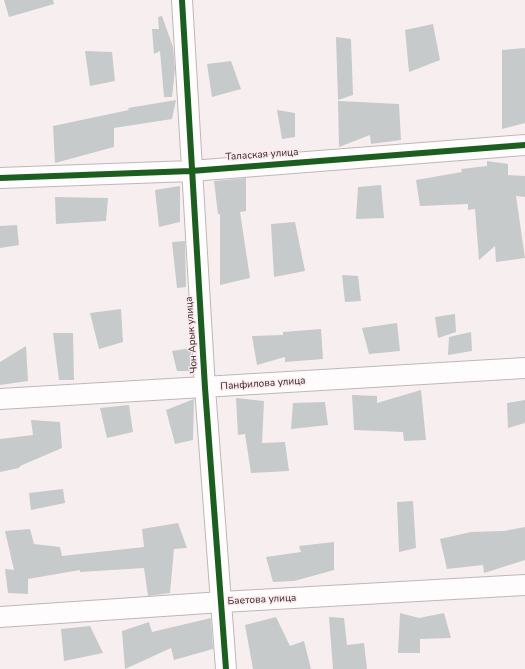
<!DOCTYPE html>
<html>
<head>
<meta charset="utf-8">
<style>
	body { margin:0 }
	canvas { display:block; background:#f7eeef }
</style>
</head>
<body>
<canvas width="525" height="669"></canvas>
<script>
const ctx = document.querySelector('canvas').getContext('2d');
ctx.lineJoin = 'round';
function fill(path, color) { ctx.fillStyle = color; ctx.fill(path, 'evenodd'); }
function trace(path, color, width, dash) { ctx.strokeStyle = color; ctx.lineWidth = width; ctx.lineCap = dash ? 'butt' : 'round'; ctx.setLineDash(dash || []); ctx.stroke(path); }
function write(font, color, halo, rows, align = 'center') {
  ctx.font = font + ' "Nunito Sans",sans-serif'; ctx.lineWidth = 3; ctx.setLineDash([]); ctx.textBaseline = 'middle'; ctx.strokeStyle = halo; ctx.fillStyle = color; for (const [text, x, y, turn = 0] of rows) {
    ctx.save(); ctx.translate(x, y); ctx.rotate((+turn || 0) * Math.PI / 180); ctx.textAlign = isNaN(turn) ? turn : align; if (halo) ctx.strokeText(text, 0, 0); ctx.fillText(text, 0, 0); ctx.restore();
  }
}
fill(new Path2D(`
	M4,0H53L54,4L9,17Z
	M162,16L173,47L175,69L172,97H164L160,51L154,54L152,29H159L158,17Z
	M433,24L440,60L409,72L405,30Z
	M336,37L351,39L353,95L338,100Z
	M525,48V123L502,129V50Z
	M85,51L112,52L115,81L90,86Z
	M231,61L241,89L212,97L207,64Z
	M176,100L172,119L114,128V147L55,163L53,126L129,110L128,108Z
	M338,101L399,104L401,140L371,144L370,135L339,147Z
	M277,110L295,113V137L282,139Z
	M487,161L508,164V175L525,176V197L516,196L525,258L496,262L495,246L479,260L475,209L468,210V204L420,206L416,180L462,172L461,169L487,166Z
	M246,178V211L240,212L250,278L220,285V214H218L214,181Z
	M381,185L384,218L356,219L358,187Z
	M180,186V222L159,227L155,190Z
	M55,197L108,198L106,221L56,224Z
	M295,222L305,271L274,277L271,224Z
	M17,225L19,245L0,248V226Z
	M185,241L186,287L177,288L172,242Z
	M342,275L358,276L361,301L345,302Z
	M121,309L123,342L99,349L90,313Z
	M455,314L456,332L438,338L435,317Z
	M397,323L400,351L369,354L362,328Z
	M321,329L323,359L285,362V357L257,365L252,336L283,335V332Z
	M471,332L472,351L448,355L449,337Z
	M53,333H73L74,380H59Z
	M26,346L28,381L0,385V362Z
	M191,348L192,371H177L172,351Z
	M421,390L426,440L404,441L403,432L354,430L352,395L377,396V403Z
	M236,398L264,401L262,443L285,442L289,471L251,473L245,434L238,435Z
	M194,399L193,440L175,444L166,410Z
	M525,400V423L508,428L507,403Z
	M325,402L328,425L291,429L293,403Z
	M129,405L133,432L107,438L100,408Z
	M31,420L60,422L62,448L20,466L19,468L0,472V439L33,435Z
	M63,489L65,503L31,510L29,493Z
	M413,501L416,548L399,552L397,502Z
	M178,523L187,548L174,549L170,593L148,596L144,568L80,572V570L28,579V594L8,593L5,569L14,570L5,531L30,529L34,544L60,547L62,556L144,547L142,529Z
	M525,527V560L484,573L483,565L447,569L440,539L471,532L504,531Z
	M334,542V570L294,581L273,582L266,557L301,552L299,546Z
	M400,613L419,618L444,613L451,638L420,639V653H398Z
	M276,617L290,646L304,641L311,669H253L245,625Z
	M329,617L344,618L347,645L364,643L367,669H333Z
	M211,618L213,649L174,660L171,648L125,669L122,631L149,622L152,632Z
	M90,626L103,653L64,661L61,629Z`), '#c6cacb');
const minor = new Path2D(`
	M182,0L205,388L226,669
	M0,178L191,171L525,145
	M0,399L525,368
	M0,617L222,602L525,585`);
trace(minor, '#c1b6b7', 22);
trace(minor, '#fefcfd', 20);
trace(new Path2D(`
	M182,0L205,388L226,669
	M0,178L191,171L525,145`), '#1b5e20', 6);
write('10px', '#342528', '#fbeaec', [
	["Талаская улица",262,155,-4],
	["Чон Арык улица",192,335,-94],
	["Панфилова улица",263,384,-4],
	["Баетова улица",262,600,-3]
]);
</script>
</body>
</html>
